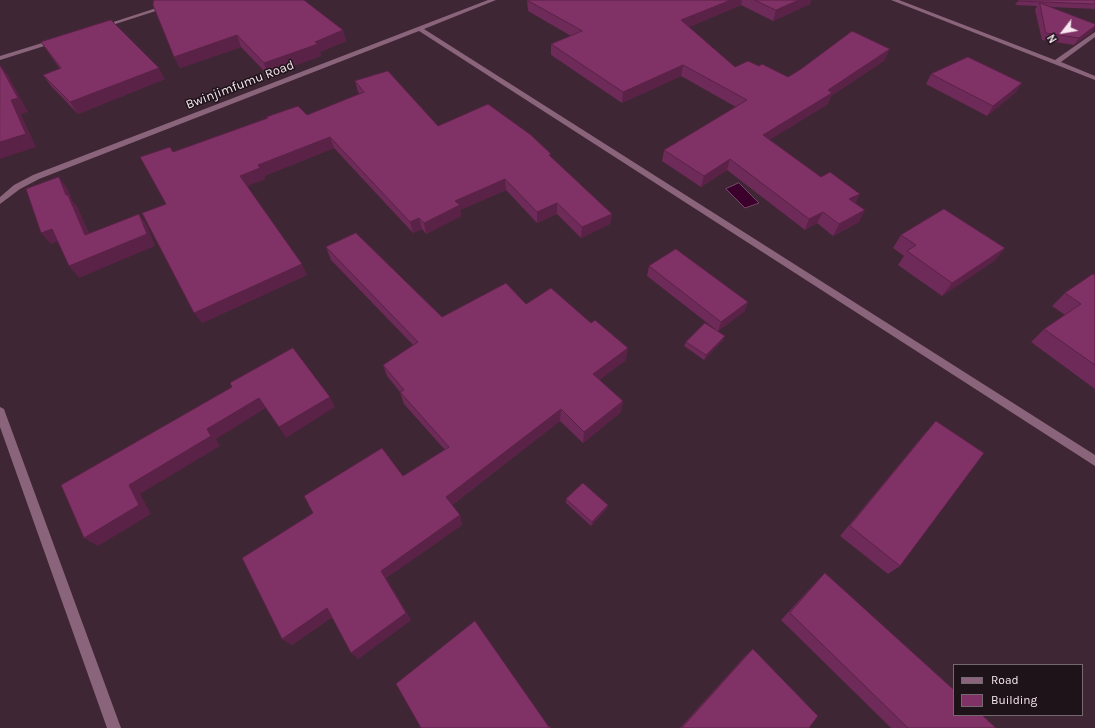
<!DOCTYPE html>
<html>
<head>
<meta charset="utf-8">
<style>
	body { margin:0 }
	#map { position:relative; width:1095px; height:728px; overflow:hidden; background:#3e2634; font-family:Karla,sans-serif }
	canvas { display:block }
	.legend { position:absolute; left:953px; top:664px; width:130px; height:52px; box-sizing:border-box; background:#1e1319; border:1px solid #75686f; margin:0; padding:5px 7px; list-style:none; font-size:12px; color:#f8e7f0 }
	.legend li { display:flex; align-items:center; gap:8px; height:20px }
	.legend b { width:20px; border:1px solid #75686f }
	.north { position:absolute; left:1043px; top:12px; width:40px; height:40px; -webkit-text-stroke:3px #1e1319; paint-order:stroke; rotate:239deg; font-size:11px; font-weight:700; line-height:16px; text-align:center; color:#f8e7f0 }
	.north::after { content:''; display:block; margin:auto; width:14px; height:18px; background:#f8e7f0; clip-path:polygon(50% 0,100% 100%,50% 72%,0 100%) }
</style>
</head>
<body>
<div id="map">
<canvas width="1095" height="728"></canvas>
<ul class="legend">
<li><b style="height:5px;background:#8a647a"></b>Road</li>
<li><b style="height:11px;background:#803166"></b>Building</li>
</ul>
<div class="north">N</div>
</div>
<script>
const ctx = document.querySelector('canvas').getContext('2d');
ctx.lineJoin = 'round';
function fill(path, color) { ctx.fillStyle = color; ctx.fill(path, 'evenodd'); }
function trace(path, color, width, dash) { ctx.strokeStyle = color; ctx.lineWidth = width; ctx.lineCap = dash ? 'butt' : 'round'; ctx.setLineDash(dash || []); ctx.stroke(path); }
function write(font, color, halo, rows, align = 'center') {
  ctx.font = font + ' Karla,sans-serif'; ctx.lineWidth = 3; ctx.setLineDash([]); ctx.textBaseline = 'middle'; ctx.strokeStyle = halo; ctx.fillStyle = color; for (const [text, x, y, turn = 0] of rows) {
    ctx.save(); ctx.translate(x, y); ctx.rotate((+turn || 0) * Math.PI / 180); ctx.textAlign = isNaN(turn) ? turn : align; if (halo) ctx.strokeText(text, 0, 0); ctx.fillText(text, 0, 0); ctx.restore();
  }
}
const water = new Path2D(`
	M739,183L759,203L745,208L726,189Z`);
fill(water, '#3b002b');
trace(water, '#744566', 1);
fill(new Path2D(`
	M181,0H190L103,28L98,27Z
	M55,39L58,41L57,42L0,60V56Z
	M0,407L4,409L5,412L121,728H107L0,427Z`), '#8a647a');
fill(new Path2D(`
	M488,0H496L424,29L1095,455V466L419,31L39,179L20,189L0,204V197L14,185L33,175Z
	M891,0H899L1055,60L1095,32V37L1061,62L1095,76V80Z`), '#8a647a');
fill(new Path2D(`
	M527,0H811L810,4L773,21L741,5L689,27L735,67L759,66L788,77L885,60L831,96L828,104L769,140L855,203L859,222L833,236L817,223L805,230L727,170L701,187L662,161L664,150L736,107L681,76L622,103L551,55V44L571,36L528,11Z
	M1095,0V9L1051,7L1092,32L1074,45L1042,40L1035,10L1037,6L1015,5L1018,1Z
	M153,5L343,30L346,41L320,52L321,56L268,75L241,47L180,68L174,57Z
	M41,42L165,79L78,114L51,86L43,75L60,69Z
	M931,74L1016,92L987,116L926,84Z
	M355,81L438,126L551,157L612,214L610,224L581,238L557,214L537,223L506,190L460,210L461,216L426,234L422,229L413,233L334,148L264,176L265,179L247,186L307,275L202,323L166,204L173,152L267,119L266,117L307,115L360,94L358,92Z
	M901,235L1005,248L994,261L942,296L898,265L904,256L893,248Z
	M326,247L442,317L526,304L626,360L599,380L623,401L621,412L583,443L560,421L452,505L460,515L462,525L386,578L411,620L358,659L332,617L292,645L282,639L403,476L445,450L404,404L400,392L387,376L383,365L413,345L331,260Z
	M649,266L745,311L718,331L723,340L704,360L684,346L686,342L715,329L647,276Z
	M1095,275V389L1031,342L1044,329L1065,315L1052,306L1065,293Z
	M936,421L900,566L888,574L840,536L925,433Z
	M566,499L608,505L607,508L591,526L566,503Z
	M825,573L996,728H891L781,620L816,582Z
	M753,649L809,728H680L746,655Z`), '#6e2a58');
fill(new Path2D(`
	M731,0H742L741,5L680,31L681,20Z
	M799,0H811L810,4L773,21L776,10Z
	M1095,26V28L1092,32L1074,45L1079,38Z
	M343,30L346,41L320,52L321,56L268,75L264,63Z
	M237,35L241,47L180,68L174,57Z
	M890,49L885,60L831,96L828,104L759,146L763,135L828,90Z
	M0,65L8,75L28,112L21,114L36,147L0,159Z
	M683,65L681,76L622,103L623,92Z
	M159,68L165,79L78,114L70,102Z
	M1022,83L1016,92L987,116L993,106Z
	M330,137L334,148L264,176L265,179L245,187L240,176L258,165Z
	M730,159L727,170L701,187L704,176Z
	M59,177L68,189L73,202L77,206L95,246L85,235L66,195Z
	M505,179L506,190L460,210L461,216L426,234L424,223L455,201Z
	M860,194L855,205L849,199Z
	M557,203V214L537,223V212Z
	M865,210L859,222L833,236L839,224Z
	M823,212L817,223L805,230L809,219Z
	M139,214L147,225L155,246L79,278L69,266Z
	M612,214L610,224L581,238L582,227Z
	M419,218L422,229L413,233L410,222Z
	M52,229L62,240L51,244L41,233Z
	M1005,248L994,261L942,296L952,283Z
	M302,264L307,275L202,323L194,313Z
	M748,302L745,311L718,331L721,322Z
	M725,336L723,340L704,360L706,355Z
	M628,348L626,360L592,386L593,374Z
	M330,397L335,407L286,438L279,427Z
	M259,398L266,408L216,439L220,446L140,494L151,514L98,546L84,538L129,485L207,429Z
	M623,401L621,412L583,443L584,432Z
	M561,409L560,421L449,507L446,497Z
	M608,505L607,508L591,526L592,522Z
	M460,515L462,525L386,578L411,620L358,659L351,653L381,571Z
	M327,608L334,615L292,645L282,639Z`), '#5a2247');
const building = new Path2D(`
	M154,0H304L343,30L315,42L318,44L264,63L237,35L174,57L153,5Z
	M527,0H731L681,20L735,67L748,61L759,66L762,64L788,77L801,69L852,31L890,49L828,90L832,93L763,135L821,177L830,172L860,194L849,199L865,210L839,224L823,212L809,219L730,159L704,176L664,150L747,100L683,65L623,92L551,44L582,31Z
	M755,0H799L776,10Z
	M1019,0H1095V4L1018,1Z
	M1040,3L1095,24V26L1079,38L1046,33Z
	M111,20L159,68L70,102L43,75L61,68L41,42Z
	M968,57L1022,83L993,106L931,74Z
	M0,65L18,98L11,100L26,134L0,142Z
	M388,71L438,126L488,104L531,135L551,154L549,155L612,214L582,227L557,203L537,212L505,179L455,201L460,205L424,223L419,218L410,222L330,137L258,165L260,168L240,176L302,264L194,313L142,213L166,204L140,157L170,147L173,152L268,118L266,117L298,106L307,115L364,92L355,81Z
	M59,177L66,195H68L85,235L139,214L147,234L69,266L52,229L41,233L26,189Z
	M944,209L1005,248L952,283L907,251L916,245L901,235Z
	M356,233L442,317L506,283L526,304L551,288L591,323L595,320L628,348L593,374L623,401L584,432L561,409L446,497L460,515L381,571L406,613L351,653L327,608L282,639L242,558L313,513L304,496L382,448L403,476L449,447L400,392L404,390L383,365L418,342L326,247Z
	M676,249L748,302L721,322L649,266Z
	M1093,274L1095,275V365L1044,329L1081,304L1065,293Z
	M705,323L725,336L706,355L686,342Z
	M293,348L330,397L279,427L259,398L207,429L211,436L129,485L139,505L84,538L61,485L232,387L230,383Z
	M936,421L984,453L900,566L850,526Z
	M583,483L608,505L592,522L566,499Z
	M825,573L954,690V715H982L996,728H908L790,613Z
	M475,621L549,727L550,726L551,728H421L396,684Z
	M753,649L818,716L809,728H682Z`);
fill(building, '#803166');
trace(building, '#5a2247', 1);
write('13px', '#f8e7f0', '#1e1319', [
	["Bwinjimfumu Road",240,85,-21]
]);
</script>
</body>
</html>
